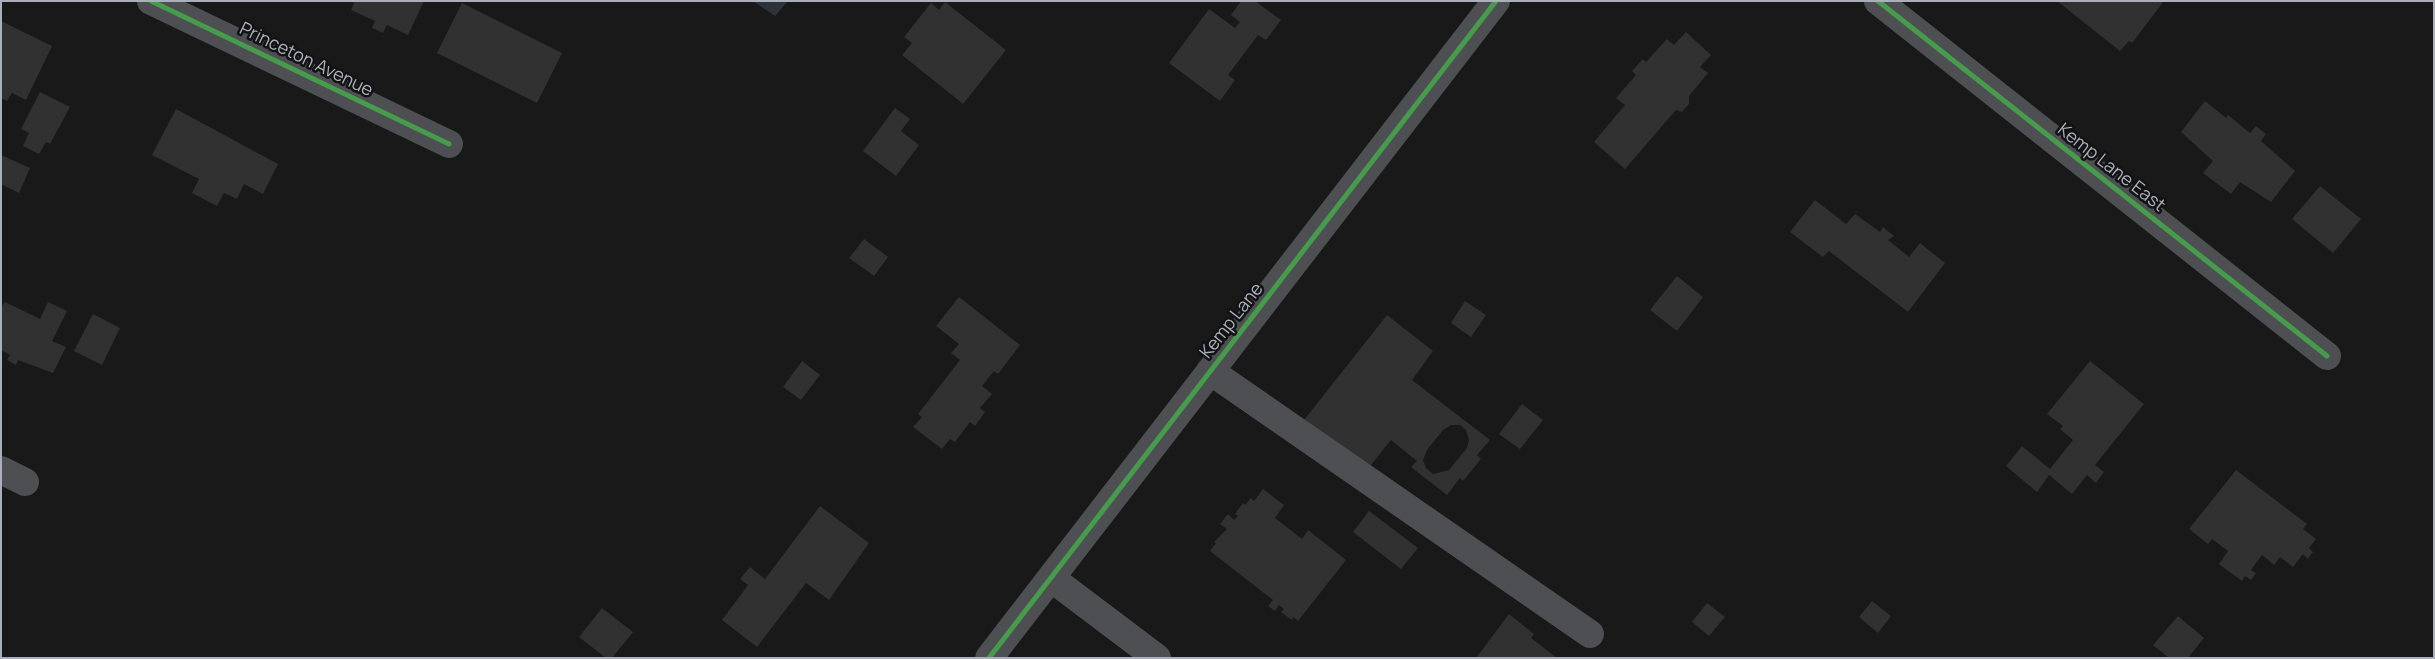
<!DOCTYPE html>
<html>
<head>
<meta charset="utf-8">
<style>
	body { margin:0 }
	#map { position:relative; width:2435px; height:659px; overflow:hidden; background:#191919; font-family:Manrope,sans-serif }
	canvas { display:block }
	.frame { position:absolute; inset:0; border:2px solid #abafb9; pointer-events:none }
</style>
</head>
<body>
<div id="map">
<canvas width="2435" height="659"></canvas>
<div class="frame"></div>
</div>
<script>
const ctx = document.querySelector('canvas').getContext('2d');
ctx.lineJoin = 'round';
function fill(path, color) { ctx.fillStyle = color; ctx.fill(path, 'evenodd'); }
function trace(path, color, width, dash) { ctx.strokeStyle = color; ctx.lineWidth = width; ctx.lineCap = dash ? 'butt' : 'round'; ctx.setLineDash(dash || []); ctx.stroke(path); }
function write(font, color, halo, rows, align = 'center') {
  ctx.font = font + ' Manrope,sans-serif'; ctx.lineWidth = 5; ctx.setLineDash([]); ctx.textBaseline = 'middle'; ctx.strokeStyle = halo; ctx.fillStyle = color; for (const [text, x, y, turn = 0] of rows) {
    ctx.save(); ctx.translate(x, y); ctx.rotate((+turn || 0) * Math.PI / 180); ctx.textAlign = isNaN(turn) ? turn : align; if (halo) ctx.strokeText(text, 0, 0); ctx.fillText(text, 0, 0); ctx.restore();
  }
}
fill(new Path2D(`
	M753,1H788L775,16Z`), '#2d333b');
fill(new Path2D(`
	M351,1H424L408,35L387,25L383,33L372,28L375,21L351,10L354,3Z
	M1241,1H1255L1281,20L1266,40L1258,35L1228,75L1235,80L1220,101L1169,63L1209,9L1235,28L1240,22L1231,15Z
	M2057,1H2164L2132,43L2129,41L2120,51Z
	M945,2L1006,50L963,104L902,55L912,43L904,37L931,3L939,10Z
	M462,3L562,53L537,103L437,53Z
	M1,21L52,46L26,100L12,93L7,101L1,98Z
	M1686,32L1711,55L1700,67L1708,73L1689,96V104L1682,112L1676,110L1625,169L1594,142L1625,105L1616,98L1636,75L1632,71L1643,59L1646,62L1667,39L1674,45Z
	M40,92L70,107L50,144L46,142L39,154L23,146L29,133L21,129Z
	M2205,101L2226,118L2228,115L2250,133L2256,126L2266,134L2261,141L2295,171L2271,202L2240,182L2231,194L2203,173L2213,161L2181,132Z
	M895,108L910,119L901,131L919,145L896,176L863,151Z
	M176,109L278,164L263,194L244,184L237,199L224,193L217,206L192,193L199,179L152,155Z
	M1,155L30,168L19,193L1,184Z
	M2320,186L2361,219L2333,253L2292,219Z
	M1815,200L1846,224L1855,214L1880,232L1883,227L1894,236L1888,240L1909,257L1920,243L1945,263L1908,312L1829,251L1823,257L1790,232Z
	M864,239L888,257L874,276L849,258Z
	M1677,276L1703,297L1677,331L1650,310Z
	M959,297L1020,345L998,374L994,371L982,386L992,394L980,408L985,412L975,426L970,422L955,442L950,439L942,449L913,427L922,417L918,414L960,360L951,353L959,344L936,326Z
	M1465,301L1486,315L1471,337L1451,323Z
	M5,302L40,319L48,302L67,311L52,341L66,347L53,373L18,360L16,365L7,360L10,355L1,350V308Z
	M93,314L120,328L102,365L74,351Z
	M1387,315L1433,351L1412,380L1490,440L1477,455L1481,459L1463,481L1460,478L1447,495L1411,467L1417,461L1391,440L1363,475L1300,425ZM1451,425H1460L1466,430L1469,440L1467,448L1449,470L1433,474L1426,468L1423,460L1427,450L1443,430Z
	M802,361L820,375L801,400L783,387Z
	M2090,361L2144,404L2095,465L2104,472L2096,483L2087,475L2072,494L2049,475L2037,492L2006,466L2022,446L2050,469L2073,440L2060,429L2063,426L2047,414Z
	M1522,404L1543,420L1520,449L1499,434Z
	M2236,470L2307,524L2303,529L2316,539L2309,548L2313,552L2308,559L2303,554L2293,567L2280,557L2274,565L2262,555L2251,570L2256,573L2251,580L2245,576L2242,581L2219,564L2228,551L2212,539L2208,544L2189,529Z
	M1263,489L1284,505L1275,518L1302,539L1308,530L1346,560L1298,621L1293,617L1292,620L1281,612L1284,609L1279,605L1275,611L1268,606L1273,600L1210,551L1216,543L1214,542L1227,529L1220,524L1228,514L1234,520L1238,516L1235,514L1243,503L1245,505L1251,498L1254,501Z
	M820,506L869,543L829,600L806,583L757,647L722,620L748,585L740,579L750,567L765,579Z
	M1369,511L1418,548L1401,569L1353,532Z
	M1872,601L1891,616L1878,633L1859,617Z
	M1707,603L1725,617L1709,636L1692,622Z
	M602,608L633,632L612,658H606L579,637Z
	M1509,614L1534,634L1531,638L1557,658H1476Z
	M2178,616L2204,638L2188,658H2169L2153,645Z`), '#313132');
trace(new Path2D(`
	M151,1L449,144
	M1878,1L2327,356
	M1210,371L1590,634
	M1,470L25,482
	M1051,578L1157,658
	M989,658L1496,1`), '#4e4f52', 28);
trace(new Path2D(`
	M151,1L449,144
	M1878,1L2327,356
	M989,658L1496,1`), '#469c4c', 5);
write('18px', '#abafb9', '#131315', [
	["Princeton Avenue",306,60,26],
	["Kemp Lane East",2111,168,38],
	["Kemp Lane",1232,321,-52]
]);
</script>
</body>
</html>
